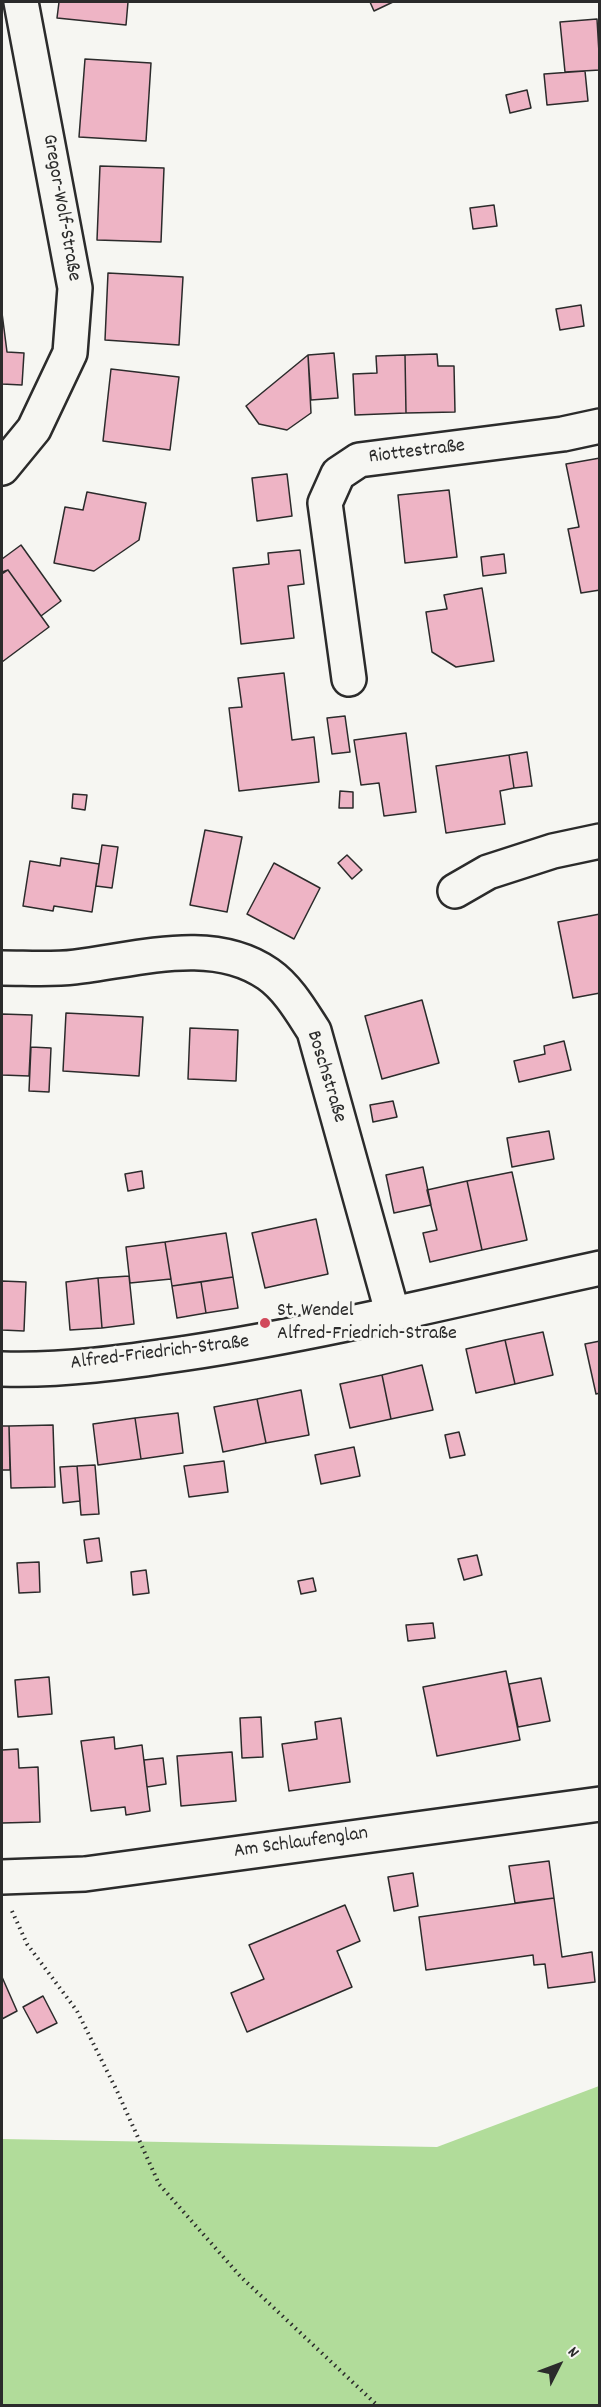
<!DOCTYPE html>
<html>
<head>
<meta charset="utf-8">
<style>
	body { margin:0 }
	#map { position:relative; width:601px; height:2407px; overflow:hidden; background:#f6f6f2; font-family:Dekko,sans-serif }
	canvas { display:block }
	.frame { position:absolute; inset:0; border:3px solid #2b2b2b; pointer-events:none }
	.north { position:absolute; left:529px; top:2335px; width:60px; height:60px; -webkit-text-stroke:4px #f6f6f2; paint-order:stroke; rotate:48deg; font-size:16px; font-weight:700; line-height:24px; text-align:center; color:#2b2b2b }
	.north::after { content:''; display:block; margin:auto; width:21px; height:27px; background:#2b2b2b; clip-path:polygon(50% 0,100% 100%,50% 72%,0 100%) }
</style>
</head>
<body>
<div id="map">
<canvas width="601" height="2407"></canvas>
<div class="frame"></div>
<div class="north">N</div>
</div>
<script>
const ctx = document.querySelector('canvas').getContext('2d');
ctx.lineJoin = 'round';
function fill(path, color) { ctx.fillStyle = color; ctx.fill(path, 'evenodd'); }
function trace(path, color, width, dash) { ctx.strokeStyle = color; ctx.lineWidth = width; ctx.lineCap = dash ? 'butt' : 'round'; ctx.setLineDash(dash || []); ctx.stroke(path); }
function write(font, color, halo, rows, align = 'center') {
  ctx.font = font + ' Dekko,sans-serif'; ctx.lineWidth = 6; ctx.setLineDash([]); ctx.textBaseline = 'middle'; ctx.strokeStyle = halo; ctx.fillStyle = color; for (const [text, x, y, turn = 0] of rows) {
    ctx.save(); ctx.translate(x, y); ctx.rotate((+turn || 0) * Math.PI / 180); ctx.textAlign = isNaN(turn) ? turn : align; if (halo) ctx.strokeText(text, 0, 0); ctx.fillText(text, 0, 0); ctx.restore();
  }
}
fill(new Path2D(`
	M599,2086V2405H2V2139L437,2147Z`), '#b1dc9a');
const building = new Path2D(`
	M59,2H128L126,25L57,18Z
	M370,2H393L374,11Z
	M597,19L600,70L565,72L560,22Z
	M85,59L151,63L146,141L79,137Z
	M585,71L588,101L547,105L544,74Z
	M527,90L531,108L510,113L506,95Z
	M100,166L164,168L161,242L97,240Z
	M494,205L497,226L473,229L470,208Z
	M108,273L183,277L179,345L105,340Z
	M581,305L584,326L560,330L556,309Z
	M2,313L7,352L24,353L22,385L2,384Z
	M334,353L338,398L311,400L308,355Z
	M437,354L438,366H454L455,412L406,413L405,355Z
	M308,355L311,413L287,430L259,424L246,406Z
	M405,355L406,413L355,415L353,374L377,373L376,356Z
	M111,369L179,377L170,450L103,441Z
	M600,458V590L581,593L568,529L579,527L566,464Z
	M287,474L292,516L257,521L252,478Z
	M449,490L457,557L405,563L398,495Z
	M87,492L146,503L139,540L94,571L54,563L65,507L83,510Z
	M21,545L61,601L41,616L8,570L2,572V559Z
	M300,550L304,584L288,586L294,638L241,644L233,568L269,564L268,553Z
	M504,554L506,573L483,576L481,557Z
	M8,570L49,627L2,662V574Z
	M482,588L494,661L456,667L432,652L426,612L447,609L444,595Z
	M284,673L292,740L314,737L319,782L239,791L229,708L242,707L238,678Z
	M345,716L350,752L332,754L327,718Z
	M406,733L416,812L384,816L379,783L361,785L354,740Z
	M527,752L532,786L514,788L509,755Z
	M509,755L514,788L500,791L505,824L446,833L436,766Z
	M340,791L353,792V808H339Z
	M73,794L87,795L85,810L72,808Z
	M205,830L242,837L227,912L190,905Z
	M102,845L118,847L112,888L96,886Z
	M347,855L362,870L352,879L338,863Z
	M61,858L99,864L92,912L54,906L53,911L23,906L30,861L60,866Z
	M274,863L320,888L294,939L247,914Z
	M600,914V993L573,998L558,922Z
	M422,1000L439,1063L382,1079L365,1016Z
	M66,1013L143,1017L139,1076L63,1071Z
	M2,1014L32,1015L29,1076L2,1075Z
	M190,1028L238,1030L236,1081L188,1079Z
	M564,1041L571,1070L519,1082L514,1061L545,1054L544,1046Z
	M31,1047L51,1048L49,1092L29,1091Z
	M393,1101L397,1117L373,1122L370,1105Z
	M549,1131L554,1159L512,1167L507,1138Z
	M423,1167L431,1205L394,1213L386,1175Z
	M142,1171L144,1188L128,1191L125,1174Z
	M512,1172L527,1240L482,1250L467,1181Z
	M467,1181L482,1250L430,1262L423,1233L437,1230L427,1190Z
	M316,1219L328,1274L265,1288L252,1233Z
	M226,1233L233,1277L172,1286L165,1242Z
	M165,1242L171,1279L130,1283L126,1247Z
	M129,1276L134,1324L102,1328L98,1278Z
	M233,1277L238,1308L206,1313L201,1282Z
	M98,1278L102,1328L70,1330L66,1282Z
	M2,1281L26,1282L24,1331L2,1330Z
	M201,1282L206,1313L177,1318L172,1286Z
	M543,1332L553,1375L515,1384L505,1340Z
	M505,1340L515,1384L476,1393L466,1349Z
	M600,1341V1393L596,1394L585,1344Z
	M422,1365L433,1410L391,1419L382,1375Z
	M382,1375L391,1419L350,1428L340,1384Z
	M301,1390L309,1435L266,1443L257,1399Z
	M257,1399L266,1443L223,1452L214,1407Z
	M178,1413L183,1453L141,1459L135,1418Z
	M135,1418L141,1459L98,1465L93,1424Z
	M53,1425L55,1487L11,1488L9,1426Z
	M2,1426H9L10,1470H2Z
	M459,1432L465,1455L450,1458L445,1435Z
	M354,1447L360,1476L321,1484L315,1455Z
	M224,1461L228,1492L189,1497L184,1466Z
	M95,1465L99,1514L81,1515L77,1466Z
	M77,1466L80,1501L63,1503L60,1467Z
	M99,1538L102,1561L87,1563L84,1540Z
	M477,1555L482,1575L464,1580L458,1559Z
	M39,1562L40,1592L19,1593L17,1563Z
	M146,1570L149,1593L133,1595L131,1572Z
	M313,1578L316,1591L301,1594L298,1581Z
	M433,1623L435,1638L408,1641L406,1625Z
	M506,1671L520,1740L437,1756L423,1687Z
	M49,1677L52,1714L18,1717L15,1680Z
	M541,1678L550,1721L518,1727L509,1684Z
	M261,1717L263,1757L242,1758L240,1718Z
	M341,1718L350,1782L289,1791L282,1744L317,1739L315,1722Z
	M114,1737L115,1749L142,1745L150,1811L126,1815L125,1807L91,1811L81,1741Z
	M18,1749L19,1768L38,1767L40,1822L2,1823V1750Z
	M232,1752L236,1801L181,1806L177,1756Z
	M163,1758L166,1784L147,1787L144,1760Z
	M549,1861L554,1898L515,1903L509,1866Z
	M413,1873L418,1906L394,1911L388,1877Z
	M554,1898L562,1957L592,1952L595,1982L548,1988L545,1964L534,1965L533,1955L426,1970L419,1917Z
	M345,1905L360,1941L337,1951L352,1987L247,2032L231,1993L264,1979L249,1945Z
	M2,1977L17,2011L2,2019Z
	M43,1996L57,2023L37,2033L23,2007Z`);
fill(building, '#eeb4c5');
trace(building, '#2b2b2b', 1.5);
const minor = new Path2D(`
	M2,468L34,429L70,353L75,288L21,2
	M349,679L325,503L338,474L359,460L563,434L600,426
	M455,891L488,872L553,851L600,841
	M2,968C26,968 51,970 75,967C137,960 212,935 268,974C288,988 301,1011 314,1031L393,1315
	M2,1369C63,1371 126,1362 187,1353C326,1332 462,1298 600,1268
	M2,1877L85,1874L600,1804`);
trace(minor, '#2b2b2b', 38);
trace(new Path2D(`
	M12,1911L27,1944L77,2011L117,2091L159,2184L241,2277L378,2406`), '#2b2b2b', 4, [1.5, 4.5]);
trace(minor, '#f6f6f2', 33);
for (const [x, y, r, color] of [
	[265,1323,6,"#d1495b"]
]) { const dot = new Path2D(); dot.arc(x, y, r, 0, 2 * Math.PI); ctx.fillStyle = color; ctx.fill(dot); trace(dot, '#f6f6f2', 2); }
write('20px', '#2b2b2b', '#f6f6f2', [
	["Gregor-Wolf-Straße",60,208,80],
	["Riottestraße",417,453,-7],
	["Boschstraße",325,1077,73],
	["Alfred-Friedrich-Straße",160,1354,-7],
	["Am Schlaufenglan",301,1844,-8]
]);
write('20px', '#2b2b2b', '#f6f6f2', [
	["St. Wendel",277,1312],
	["Alfred-Friedrich-Straße",277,1335]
], 'left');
</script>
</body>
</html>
